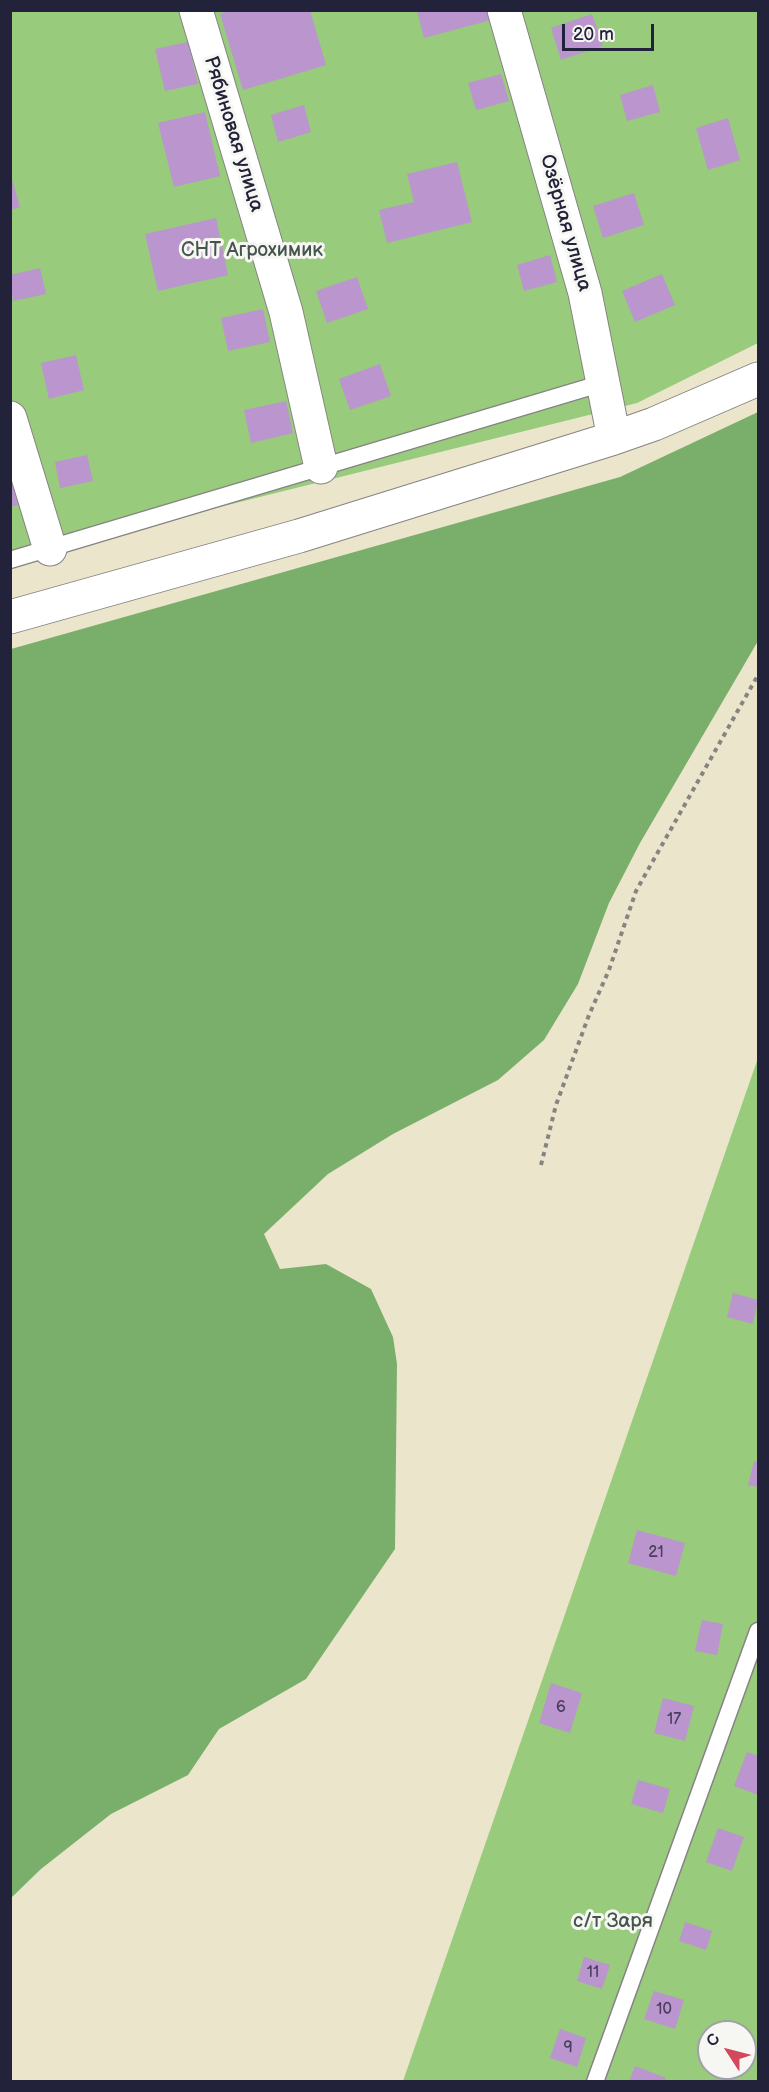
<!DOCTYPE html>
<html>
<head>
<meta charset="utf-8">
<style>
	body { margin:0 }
	#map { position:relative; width:769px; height:2092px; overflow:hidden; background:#ebe6cb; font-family:"Balsamiq Sans",sans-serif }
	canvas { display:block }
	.frame { position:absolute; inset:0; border:12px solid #22223b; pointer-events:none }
	.north { position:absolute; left:697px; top:2020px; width:60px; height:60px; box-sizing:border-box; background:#f6f6f2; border:2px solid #a1a1a9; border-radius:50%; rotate:306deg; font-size:16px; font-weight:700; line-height:24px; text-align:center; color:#22223b }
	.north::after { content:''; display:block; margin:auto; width:21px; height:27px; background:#d1495b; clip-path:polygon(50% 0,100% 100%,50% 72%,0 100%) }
	.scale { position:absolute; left:562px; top:24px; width:92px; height:27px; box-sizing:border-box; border:3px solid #22223b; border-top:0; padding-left:8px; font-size:18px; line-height:21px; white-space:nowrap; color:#22223b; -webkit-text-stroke:4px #f6f6f2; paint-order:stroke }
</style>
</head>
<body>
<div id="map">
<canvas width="769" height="2092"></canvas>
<div class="frame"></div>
<div class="north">С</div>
<div class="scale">20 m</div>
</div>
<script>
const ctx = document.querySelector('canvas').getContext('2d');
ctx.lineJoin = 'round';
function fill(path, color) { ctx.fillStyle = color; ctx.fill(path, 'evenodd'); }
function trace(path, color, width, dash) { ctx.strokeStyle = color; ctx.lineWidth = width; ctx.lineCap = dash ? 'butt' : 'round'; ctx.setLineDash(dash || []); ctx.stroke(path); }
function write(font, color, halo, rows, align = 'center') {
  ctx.font = font + ' "Balsamiq Sans",sans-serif'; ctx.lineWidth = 6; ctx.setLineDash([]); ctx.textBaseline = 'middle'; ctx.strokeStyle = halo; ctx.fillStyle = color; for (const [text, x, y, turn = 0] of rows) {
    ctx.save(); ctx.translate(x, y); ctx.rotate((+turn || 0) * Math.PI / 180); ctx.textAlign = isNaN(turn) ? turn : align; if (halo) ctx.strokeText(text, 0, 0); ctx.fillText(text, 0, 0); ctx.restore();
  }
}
fill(new Path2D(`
	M10,11H758V343L637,403L11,559Z
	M758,1058V2081H403ZM709,2032H745V2068H709Z`), '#98cb7b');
fill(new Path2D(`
	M758,412V641L640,843L609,903L578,984L544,1040L498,1080L393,1134L328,1174L264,1234L280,1269L326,1264L371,1289L393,1337L397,1364L395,1549L306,1679L219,1729L188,1775L111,1814L41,1869L11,1898V649L620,477Z`), '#7aaf6b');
fill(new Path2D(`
	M231,10H310L326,65L243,90L220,14Z
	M417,10H489L491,20L424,38Z
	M592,14L603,46L561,60L551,28Z
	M188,42L198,84L165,91L155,49Z
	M501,74L509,101L476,110L468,83Z
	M653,85L660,112L627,121L620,95Z
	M304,105L311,132L278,142L271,115Z
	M205,112L220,176L174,187L158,123Z
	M728,118L740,160L708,170L696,128Z
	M457,162L472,222L387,243L379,210L414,202L407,174Z
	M10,172L20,207L10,210Z
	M634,193L644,225L603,238L593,206Z
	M216,218L228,275L158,291L145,234Z
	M550,255L557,282L524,291L517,265Z
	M40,268L46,294L13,301L10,275Z
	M662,274L675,305L635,322L622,291Z
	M357,277L368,309L327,323L316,291Z
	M263,309L270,342L228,351L221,318Z
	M76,355L84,390L49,399L41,363Z
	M380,364L391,396L350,410L339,379Z
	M286,401L293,433L251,443L244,410Z
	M87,455L93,481L60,488L55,462Z
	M13,479L18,505L10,507V480Z
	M733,1293L758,1300L753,1324L727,1317Z
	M754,1461L758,1462V1487L748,1485Z
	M637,1530L685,1543L676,1576L628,1563Z
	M702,1620L723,1624L717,1655L695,1651Z
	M551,1683L582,1693L570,1733L539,1723Z
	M663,1698L694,1706L685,1741L654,1733Z
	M747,1752L758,1756V1795L734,1786Z
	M638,1780L670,1789L663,1813L631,1804Z
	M718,1828L744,1837L732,1871L706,1862Z
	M685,1922L712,1931L706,1950L679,1941Z
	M584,1957L610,1965L602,1989L577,1981Z
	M654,1991L684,2000L675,2029L644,2019Z
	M560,2029L586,2038L577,2067L550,2058Z
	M635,2066L666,2078L664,2082H629Z`), '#bb95cd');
const service = new Path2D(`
	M10,560L603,383
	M595,2082L758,1631`);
const minor = new Path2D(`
	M196,10L286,312L321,467
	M504,10L585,293L614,438
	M10,418L50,549
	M10,617L299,536L614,438L654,424L758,379`);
trace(service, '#868483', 19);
trace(minor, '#868483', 35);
trace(new Path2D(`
	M541,1165L556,1105L589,1015L609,970L636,891L758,675`), '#868483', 4, [4.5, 4.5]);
trace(service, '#fff', 16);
trace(minor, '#fff', 33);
write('16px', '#483f60', null, [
	["21",656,1553],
	["6",561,1708],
	["17",674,1720],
	["11",593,1973],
	["10",664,2010],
	["9",568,2048]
]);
write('20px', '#22223b', '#f6f6f2', [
	["Рябиновая улица",233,134,73],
	["Озёрная улица",565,223,74]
]);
write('20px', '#45554e', '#f6f6f2', [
	["СНТ Агрохимик",252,251],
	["с/т Заря",613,1922]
]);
</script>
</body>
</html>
